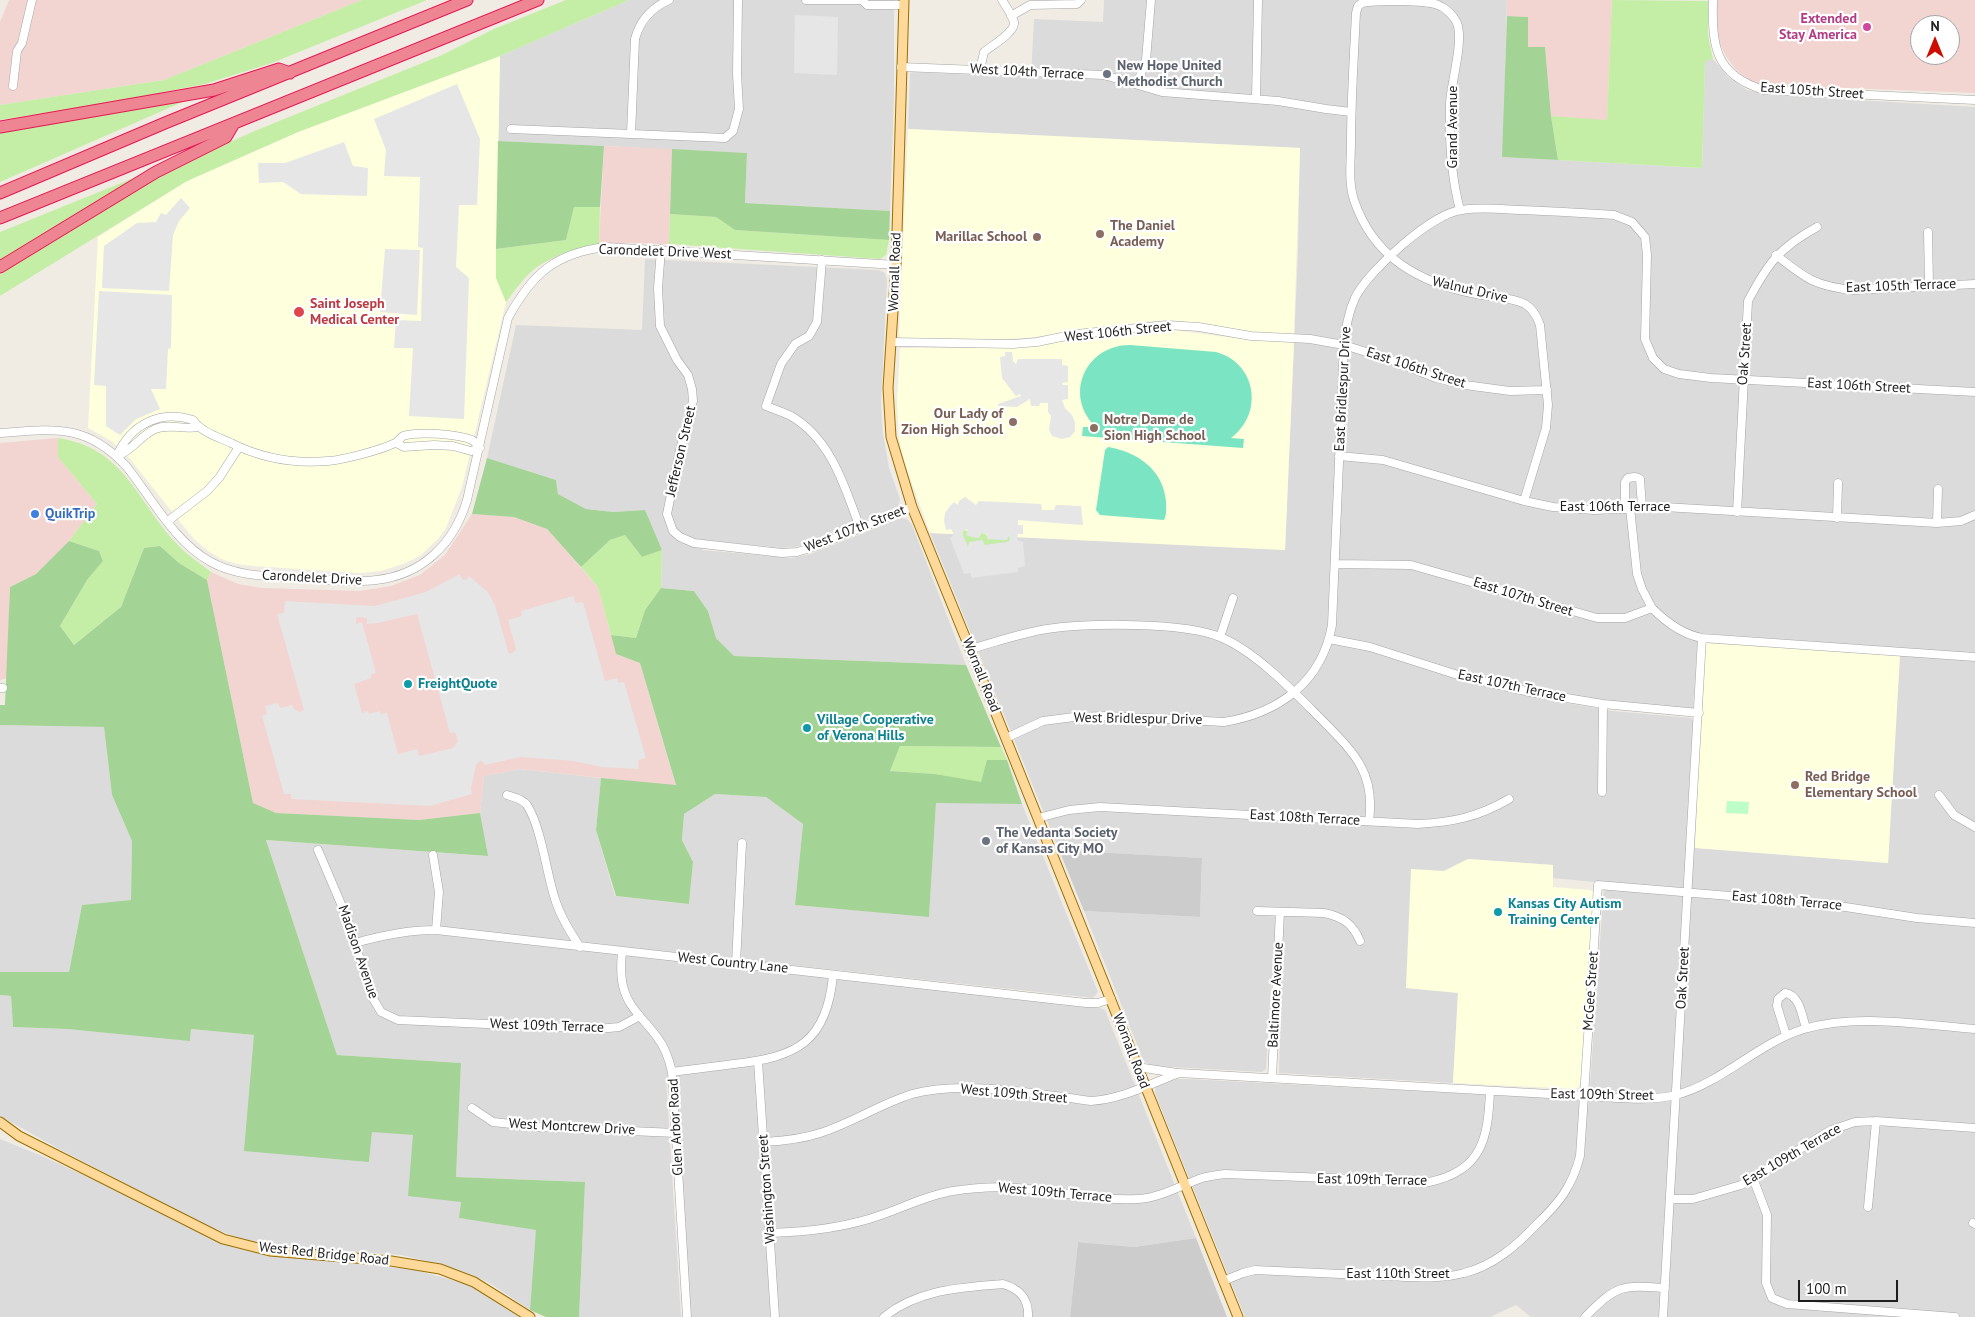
<!DOCTYPE html>
<html>
<head>
<meta charset="utf-8">
<style>
	body { margin:0 }
	#map { position:relative; width:1975px; height:1317px; overflow:hidden; background:#f0ece3; font-family:"PT Sans",sans-serif }
	canvas { display:block }
	.north { position:absolute; left:1910px; top:15px; width:50px; height:50px; box-sizing:border-box; background:#fff; border:1px solid #a5a5a5; border-radius:50%; rotate:0deg; font-size:14px; font-weight:700; line-height:20px; text-align:center; color:#1e1e1e }
	.north::after { content:''; display:block; margin:auto; width:18px; height:22px; background:#cc0d00; clip-path:polygon(50% 0,100% 100%,50% 72%,0 100%) }
	.scale { position:absolute; left:1798px; top:1280px; width:100px; height:22px; box-sizing:border-box; border:2px solid #1e1e1e; border-top:0; padding-left:6px; font-size:15px; line-height:18px; white-space:nowrap; color:#1e1e1e; -webkit-text-stroke:4px #fff; paint-order:stroke }
</style>
</head>
<body>
<div id="map">
<canvas width="1975" height="1317"></canvas>
<div class="north">N</div>
<div class="scale">100 m</div>
</div>
<script>
const ctx = document.querySelector('canvas').getContext('2d');
ctx.lineJoin = 'round';
function fill(path, color) { ctx.fillStyle = color; ctx.fill(path, 'evenodd'); }
function trace(path, color, width, dash) { ctx.strokeStyle = color; ctx.lineWidth = width; ctx.lineCap = dash ? 'butt' : 'round'; ctx.setLineDash(dash || []); ctx.stroke(path); }
function write(font, color, halo, rows, align = 'center') {
  ctx.font = font + ' "PT Sans",sans-serif'; ctx.lineWidth = 4.5; ctx.setLineDash([]); ctx.textBaseline = 'middle'; ctx.strokeStyle = halo; ctx.fillStyle = color; for (const [text, x, y, turn = 0] of rows) {
    ctx.save(); ctx.translate(x, y); ctx.rotate((+turn || 0) * Math.PI / 180); ctx.textAlign = isNaN(turn) ? turn : align; if (halo) ctx.strokeText(text, 0, 0); ctx.fillText(text, 0, 0); ctx.restore();
  }
}
fill(new Path2D(`
	M629,0H894V95L890,211L745,203L747,153L498,141L500,56Z
	M1104,0H1507L1503,157L1702,168L1705,60L1713,59L1728,77L1747,90L1772,95L1975,107V1317H1531L1516,1305L1490,1317H1245L1156,1096L1155,1090L1156,1086L1176,1079H1188L1589,1100L1604,883L1553,878V865L1468,859L1444,871L1406,988L1458,992L1453,1083L1279,1073L1281,983H1271L1266,1069L1262,1072L1152,1066L1146,1063L1142,1057L1084,911L1200,917L1202,858L1059,850L930,533L1285,550L1298,251L1300,148L908,129L910,73L913,72L1031,77L1034,19L1103,22ZM1698,633L1900,648L1888,863L1686,847L1693,721L1691,718L1613,711L1561,702V694L1606,701L1693,709Z
	M645,259L879,270L885,273L887,280L881,404L883,434L889,468L900,499L899,506L814,542L795,547L781,548L704,540L702,550L792,558L811,554L901,518L907,519L912,525L966,665L734,656L716,638L708,611L694,591L661,588L662,550L644,510L613,512L586,509L558,494L556,480L487,458L516,325L642,330Z
	M0,725L104,727L112,795L132,841L131,901L82,905L69,972H0Z
	M520,769L601,778L596,830L615,896L689,904L693,862L682,840L684,814L715,794L766,797L803,824L795,905L929,916L936,802L1022,804L1098,992L1093,998L486,932V940L741,967L1100,1008L1105,1010L1196,1238L1134,1247L1078,1242L1070,1317H690L675,1079L666,1078L681,1317H579L585,1182L456,1177L461,1063L337,1055L266,840L487,856L480,813L484,776Z
	M0,995L11,996L13,1027L67,1029L190,1040L191,1029L254,1035L369,1162L372,1131L413,1135L461,1202L460,1218L537,1230L530,1310L488,1282L444,1265L401,1255L282,1246L254,1242L236,1237L210,1227L61,1150L0,1116Z
	M0,1139L42,1156L94,1180L211,1239L252,1252L415,1270L467,1284L523,1317H0Z`), '#dcdbdb');
fill(new Path2D(`
	M9,0H362L164,80L0,105V22Z
	M1507,0H1612L1607,121L1551,116L1545,47H1528V17L1507,16Z
	M1717,0H1975V93L1767,85L1750,81L1736,70L1726,56L1719,42L1716,28ZM1920,25H1950V55H1920Z
	M604,146L672,149L669,244L629,243L599,244Z
	M58,438V457L97,504L69,541L36,574L10,587L8,678L0,680V443Z
	M472,514L514,517L547,529L598,587L616,654L640,663L676,786L520,769L484,776L480,813L419,820L275,813L253,803L207,580L211,572L238,584L262,588L360,591L391,586L420,575L445,555Z`), '#f2d4d1');
fill(new Path2D(`
	M500,56L496,278L506,302L462,487L446,528L438,539L420,556L403,564L381,571L360,573L253,566L237,564L221,559L208,551L193,538L130,459L113,442L88,428L98,237L187,181L298,132Z
	M908,129L1300,148L1294,335L1251,332L1172,320L1153,321L1026,338L963,341L904,339L900,337L899,333Z
	M1165,329L1251,340L1294,342L1285,550L930,533L905,464L899,440L897,401L900,348H999Z
	M1705,643L1900,656L1888,863L1695,848Z
	M1468,859L1553,865V887L1590,890L1595,893L1582,1078L1580,1085L1576,1089L1453,1083L1458,993L1406,988L1411,869L1444,871Z`), '#fdffdd');
fill(new Path2D(`
	M1059,850L1202,858L1200,917L1084,911Z
	M1196,1238L1227,1317H1070L1078,1242L1134,1247Z`), '#ccc');
fill(new Path2D(`
	M362,0H427L272,63L205,84L92,106L0,120V105L164,80Z
	M566,0H629L500,56L298,132L187,181L0,296V275L2,273L180,164L257,130L442,55L494,29Z
	M1612,0L1708,1V35L1713,59L1705,61L1702,168L1558,160L1551,116L1607,120Z
	M194,97L0,182V132Z
	M141,175L0,264V232Z
	M574,207H600L599,244C578,247 555,255 537,267C525,276 515,290 506,302L496,278V249L566,240Z
	M670,214L716,217L735,230L889,240L886,255L880,259L669,244Z
	M58,438C126,448 137,503 178,545C188,556 200,563 211,572L207,580L179,563L160,546L144,548L121,607L74,645L60,626L87,580L103,561L99,551L69,541L97,504L58,457Z
	M963,530L968,531L967,535L979,538L981,533L986,534L988,539L1007,540L1009,534L1010,540L1007,542L985,545L982,540L970,542L968,547L962,533Z
	M625,535L642,557L662,550L661,588L645,610L636,638L611,635L598,587L581,567L610,540Z
	M900,746L1001,747L1007,760H988L981,783L935,774L890,771Z`), '#c4eea5');
fill(new Path2D(`
	M1507,16L1528,17V47H1545L1551,116L1558,160L1502,157Z
	M498,141L604,146L600,207H574L566,240L496,249Z
	M672,149L747,153L745,203L890,211L889,240L735,230L716,217L670,214Z
	M487,458L556,480L558,494L586,509L613,512L645,510L662,550L642,557L625,535L610,540L581,567L547,529L514,517L472,514Z
	M69,541L99,551L103,561L87,580L60,626L74,645L121,607L144,548L160,546L179,563L207,580L253,803L276,813L419,820L480,813L488,856L266,840L337,1055L461,1063L456,1177L585,1182L579,1317H546L530,1310L536,1230L459,1218L461,1202L408,1196L413,1135L372,1132L369,1162L244,1151L254,1035L191,1029L190,1041L67,1029L13,1027L11,996L0,995V972H69L82,905L131,900L132,841L112,795L104,727L0,725V705H5L10,587L36,574Z
	M661,588L694,591L708,611L716,638L734,656L966,665L1001,747L900,746L890,771L935,774L981,782L987,760H1007L1022,804L936,803L929,917L795,905L803,824L766,797L715,794L684,814L682,840L693,862L689,904L616,896L596,830L601,778L676,785L640,663L616,654L611,635L636,638L645,610Z`), '#a3d395');
fill(new Path2D(`
	M1727,801L1749,802L1748,814L1726,813Z`), '#bcfec6');
fill(new Path2D(`
	M1130,345L1216,352C1257,363 1264,414 1231,438L1244,439L1243,448L1082,436L1083,427H1096C1063,396 1085,345 1130,345Z
	M1108,447C1137,452 1163,469 1166,501C1166,508 1167,514 1164,520L1100,515L1096,510L1105,450Z`), '#7be5c3');
fill(new Path2D(`
	M795,15L838,17L837,75L794,73Z
	M457,84L480,139L477,205H459L456,267L469,278L464,419L409,416L413,348H394L396,320L421,321L423,248L418,247L420,177L384,176L386,150L374,119Z
	M344,142L353,166L368,168L367,196L301,194L283,182L259,183L258,163H285Z
	M181,198L190,208L179,221L173,235L169,291L102,288L104,246L137,223L156,222L161,213L166,215Z
	M385,249L420,250L417,315L380,312Z
	M99,291L172,295L171,348L168,349L166,389H151L160,409L136,419L120,435L106,426V386L94,385Z
	M1005,352H1012L1013,361L1016,364L1018,359H1062V365L1068,366V382L1062,383L1063,385H1068V399L1062,400L1065,408L1072,415L1075,422V431L1070,437L1062,439L1052,436L1049,430L1051,416L1048,412V403H1040L1039,406H1031L1030,399L1017,407L998,406V404L1021,396L1020,394L1016,396L1002,378L1000,357L1005,356Z
	M965,497L976,505L979,501L1041,504L1042,510H1054L1056,505L1081,506L1083,525L1018,520V525H1023V534H1018L1017,540L1023,542L1025,566L1018,568V572L972,578L970,573L964,574L950,538L954,535L951,529L946,530L944,521L945,513L950,506L954,502L958,505L959,501ZM966,529L968,531L966,535L972,537L979,538L981,533L987,534V539L1007,540L1009,534L1010,540L1007,542L985,545L982,540L969,542L968,547L962,533Z
	M460,574L463,580H466L469,576L488,592L495,605L509,654L514,652L516,649L508,620L522,616L521,611L573,596L576,603L583,602L605,681L617,678L619,683L624,682L646,758L638,760L639,769L601,767L574,761L521,757L485,765L482,761H480L476,765L471,789L472,794L430,806L291,799V794H284L262,716L267,714L265,706L278,703L280,708L292,705L294,709L300,712L304,710L277,614L284,613L285,601L375,606L426,592ZM417,614L450,733L455,732L458,741L453,748L419,756L417,749L398,754L387,713L381,714L380,711L369,714L368,711L362,713L354,684L371,678V674L376,673L362,622L356,624V617L367,618V624L378,623Z`), '#e6e6e6');
const minor = new Path2D(`
	M806,0H863
	M862,0L867,5H904
	M1713,0C1712,45 1714,75 1764,90L1975,100
	M1011,16L1030,5L1077,4L1081,0
	M901,67L1104,75L1162,92L1278,101L1326,109L1351,112
	M980,70L984,52C991,46 1016,32 1014,22C1012,15 1006,6 1002,0
	M1137,84L1146,60L1151,0
	M13,86L17,51L22,43L32,0
	M1256,99L1258,0
	M511,129L631,134L635,39C640,20 651,8 669,0
	M631,134L725,138L733,131L739,109L737,74L738,0
	M1460,210C1451,176 1449,138 1450,103C1451,83 1464,41 1457,23C1454,16 1446,8 1438,5C1425,0 1377,0 1362,3L1358,6L1356,13C1354,56 1351,100 1351,143C1351,161 1348,182 1354,200C1373,257 1419,283 1476,294C1491,297 1511,297 1525,304C1533,309 1537,316 1540,325L1548,405L1546,428L1524,501
	M1928,232L1929,285
	M661,249L658,288L660,326L677,360L688,375L692,389L693,401L680,450L667,514L673,531L680,537L694,543L782,553L797,552L814,547L912,507
	M1776,255C1805,278 1816,287 1854,290L1975,284
	M822,260L817,322L809,336L795,344L781,364L766,406C774,409 783,412 791,416C831,439 845,487 860,528
	M892,342L1013,344L1037,342L1076,334L1167,325L1199,327L1251,336L1310,339L1344,345L1391,360L1436,378L1465,385L1510,391L1547,390
	M0,433C53,429 86,423 126,466C152,498 174,542 211,562C238,577 270,576 300,578C325,579 351,583 376,580C422,575 454,544 467,500L508,318C532,274 555,253 606,247L896,265
	M396,443L404,447L434,445L453,446L471,451L480,448
	M117,456C130,425 160,409 193,420C201,432 218,437 231,443C261,458 295,464 328,461C343,460 381,450 395,443C398,442 400,438 403,436C418,431 458,434 472,440C475,442 477,445 480,448
	M117,456C132,451 140,436 155,429C170,423 183,430 198,427
	M1339,456L1383,460L1524,501L1553,507L1594,510L1664,507L1937,523L1961,521L1975,515
	M1630,508L1637,574L1642,589L1652,608
	M1625,509V482L1628,478C1633,477 1636,476 1640,479L1642,507
	M1737,512L1748,301C1768,263 1779,248 1817,227
	M1837,518L1838,483
	M168,521L207,491L219,478L239,447
	M1937,523L1938,489
	M1335,564L1411,565L1597,618H1625L1652,608C1667,623 1682,634 1702,638L1975,657
	M1220,637L1233,598
	M1329,639L1370,647L1464,677L1530,692L1603,704L1699,713
	M970,649C996,642 1021,633 1047,629C1089,623 1183,622 1220,637C1255,651 1293,691 1320,718C1352,751 1376,771 1369,821
	M0,688H3
	M1006,738L1043,721L1074,717L1107,716L1224,722C1279,713 1322,682 1332,625L1344,345C1346,328 1348,313 1355,298C1368,271 1432,213 1462,210C1481,207 1500,209 1519,210C1551,211 1583,213 1614,215L1632,222L1645,237L1647,255L1645,339L1653,358L1664,369L1679,374L1711,378L1975,392
	M1602,792L1603,704
	M507,795C513,797 523,799 527,805C542,829 546,872 555,899C560,916 570,932 580,947
	M1939,795L1954,815L1975,827
	M1038,818L1069,810L1100,807L1418,824C1454,822 1478,817 1509,799
	M318,850L347,918L371,995L381,1012L398,1020L598,1029L619,1027L638,1017
	M433,855L439,892L436,930
	M1257,911L1324,913C1343,917 1353,924 1360,941
	M355,943C383,935 408,930 436,930L1086,1003H1098L1111,999
	M622,951C621,962 620,974 623,986C628,1008 644,1019 657,1037C665,1047 669,1059 672,1072L687,1317
	M736,963L742,843
	M1786,1035L1777,1006L1778,999L1785,993C1800,995 1802,1016 1806,1028
	M758,1061L775,1317
	M1137,1067L1177,1073
	M672,1072C693,1069 713,1067 734,1064C797,1057 827,1042 833,975
	M1272,1078L1280,912
	M472,1108L493,1122L539,1127L676,1133
	M764,1142C783,1141 802,1139 820,1133C852,1123 880,1104 912,1094C964,1080 1038,1094 1091,1101C1122,1099 1150,1084 1179,1073L1585,1096C1614,1097 1647,1102 1676,1095C1722,1083 1758,1043 1804,1029C1857,1013 1921,1025 1975,1029
	M1753,1178L1767,1215L1766,1283L1772,1298L1787,1304L1955,1317
	M1671,1199H1693L1741,1185L1831,1130L1855,1122L1876,1121L1975,1128
	M1868,1207L1876,1121
	M1973,1223L1975,1224
	M769,1233C807,1232 845,1228 881,1215C905,1207 927,1195 953,1191C978,1187 1003,1186 1028,1189C1065,1192 1101,1201 1138,1199C1160,1198 1182,1185 1202,1178C1209,1176 1217,1175 1225,1174L1429,1182C1482,1171 1488,1139 1490,1091
	M1223,1281L1243,1273L1255,1270C1298,1272 1341,1274 1384,1276C1411,1277 1438,1280 1464,1273C1493,1266 1516,1246 1536,1225C1559,1203 1572,1187 1580,1156L1598,885L1826,904L1917,918L1975,923
	M884,1317C918,1289 960,1288 1003,1284C1020,1289 1029,1299 1028,1317
	M1585,1317C1617,1285 1620,1285 1665,1288
	M1663,1317L1702,638`);
const major = new Path2D(`
	M904,0L896,265L888,388L891,437L912,507L970,649L1238,1317
	M0,1122L19,1136L223,1239L270,1251L391,1261L440,1269L474,1282L530,1317`);
const highway = new Path2D(`
	M0,127L214,90L279,69L290,73
	M0,193L165,123L467,0
	M0,218L538,0
	M0,267L156,172L226,137L233,125`);
trace(minor, '#a5a5a5', 9);
trace(major, '#986f00', 11);
trace(highway, '#e81651', 13);
trace(minor, '#fff', 8);
trace(major, '#ffd999', 9);
trace(highway, '#ee8592', 11);
for (const [x, y, r, color] of [
	[1867,27,5,"#d1479c"],
	[1107,74,5,"#6b7280"],
	[1100,234,5,"#8d6e63"],
	[1037,237,5,"#8d6e63"],
	[299,312,6,"#e0444e"],
	[1013,422,5,"#8d6e63"],
	[1094,428,5,"#8d6e63"],
	[35,514,5,"#3f7fe0"],
	[408,684,5,"#0f9aa8"],
	[807,728,5,"#0f9aa8"],
	[1795,785,5,"#8d6e63"],
	[986,841,5,"#6b7280"],
	[1498,912,5,"#0f9aa8"]
]) { const dot = new Path2D(); dot.arc(x, y, r, 0, 2 * Math.PI); ctx.fillStyle = color; ctx.fill(dot); trace(dot, '#fff', 2); }
write('bold 14px', '#b23c85', '#fff', [
	["Extended",1857,19],
	["Stay America",1857,35]
], 'right');
write('bold 14px', '#5b616d', '#fff', [
	["New Hope United",1117,66],
	["Methodist Church",1117,82],
	["The Vedanta Society",996,833],
	["of Kansas City MO",996,849]
], 'left');
write('14px', '#1e1e1e', '#fff', [
	["West 104th Terrace",1027,72,3],
	["East 105th Street",1812,91,4],
	["Grand Avenue",1453,127,-90],
	["Carondelet Drive West",665,252,2],
	["Wornall Road",895,272,-88],
	["East 105th Terrace",1901,286,-2],
	["Walnut Drive",1470,290,13],
	["West 106th Street",1118,332,-6],
	["Oak Street",1745,354,-86],
	["East 106th Street",1416,368,18],
	["East 106th Street",1859,386,3],
	["East Bridlespur Drive",1343,389,-87],
	["Jefferson Street",681,451,-77],
	["East 106th Terrace",1615,507],
	["West 107th Street",855,529,-21],
	["Carondelet Drive",312,578,3],
	["East 107th Street",1523,597,17],
	["Wornall Road",981,675,68],
	["East 107th Terrace",1512,686,12],
	["West Bridlespur Drive",1138,719,1],
	["East 108th Terrace",1305,818,3],
	["East 108th Terrace",1787,901,5],
	["Madison Avenue",358,952,71],
	["West Country Lane",733,963,6],
	["Oak Street",1683,978,-87],
	["McGee Street",1591,991,-86],
	["Baltimore Avenue",1276,995,-87],
	["West 109th Terrace",547,1026,2],
	["Wornall Road",1131,1051,69],
	["West 109th Street",1014,1094,5],
	["East 109th Street",1602,1095,1],
	["West Montcrew Drive",572,1127,3],
	["Glen Arbor Road",676,1127,-93],
	["East 109th Terrace",1792,1155,-30],
	["East 109th Terrace",1372,1180,1],
	["Washington Street",767,1189,-94],
	["West 109th Terrace",1055,1193,5],
	["West Red Bridge Road",324,1254,6],
	["East 110th Street",1398,1274]
]);
write('bold 14px', '#785e54', '#fff', [
	["The Daniel",1110,226],
	["Academy",1110,242],
	["Marillac School",1027,237,"right"],
	["Our Lady of",1003,414,"right"],
	["Zion High School",1003,430,"right"],
	["Notre Dame de",1104,420],
	["Sion High School",1104,436],
	["Red Bridge",1805,777],
	["Elementary School",1805,793]
], 'left');
write('bold 14px', '#be3a42', '#fff', [
	["Saint Joseph",310,304],
	["Medical Center",310,320]
], 'left');
write('bold 14px', '#366cbe', '#fff', [
	["QuikTrip",45,514]
], 'left');
write('bold 14px', '#0d838f', '#fff', [
	["FreightQuote",418,684],
	["Village Cooperative",817,720],
	["of Verona Hills",817,736],
	["Kansas City Autism",1508,904],
	["Training Center",1508,920]
], 'left');
</script>
</body>
</html>
